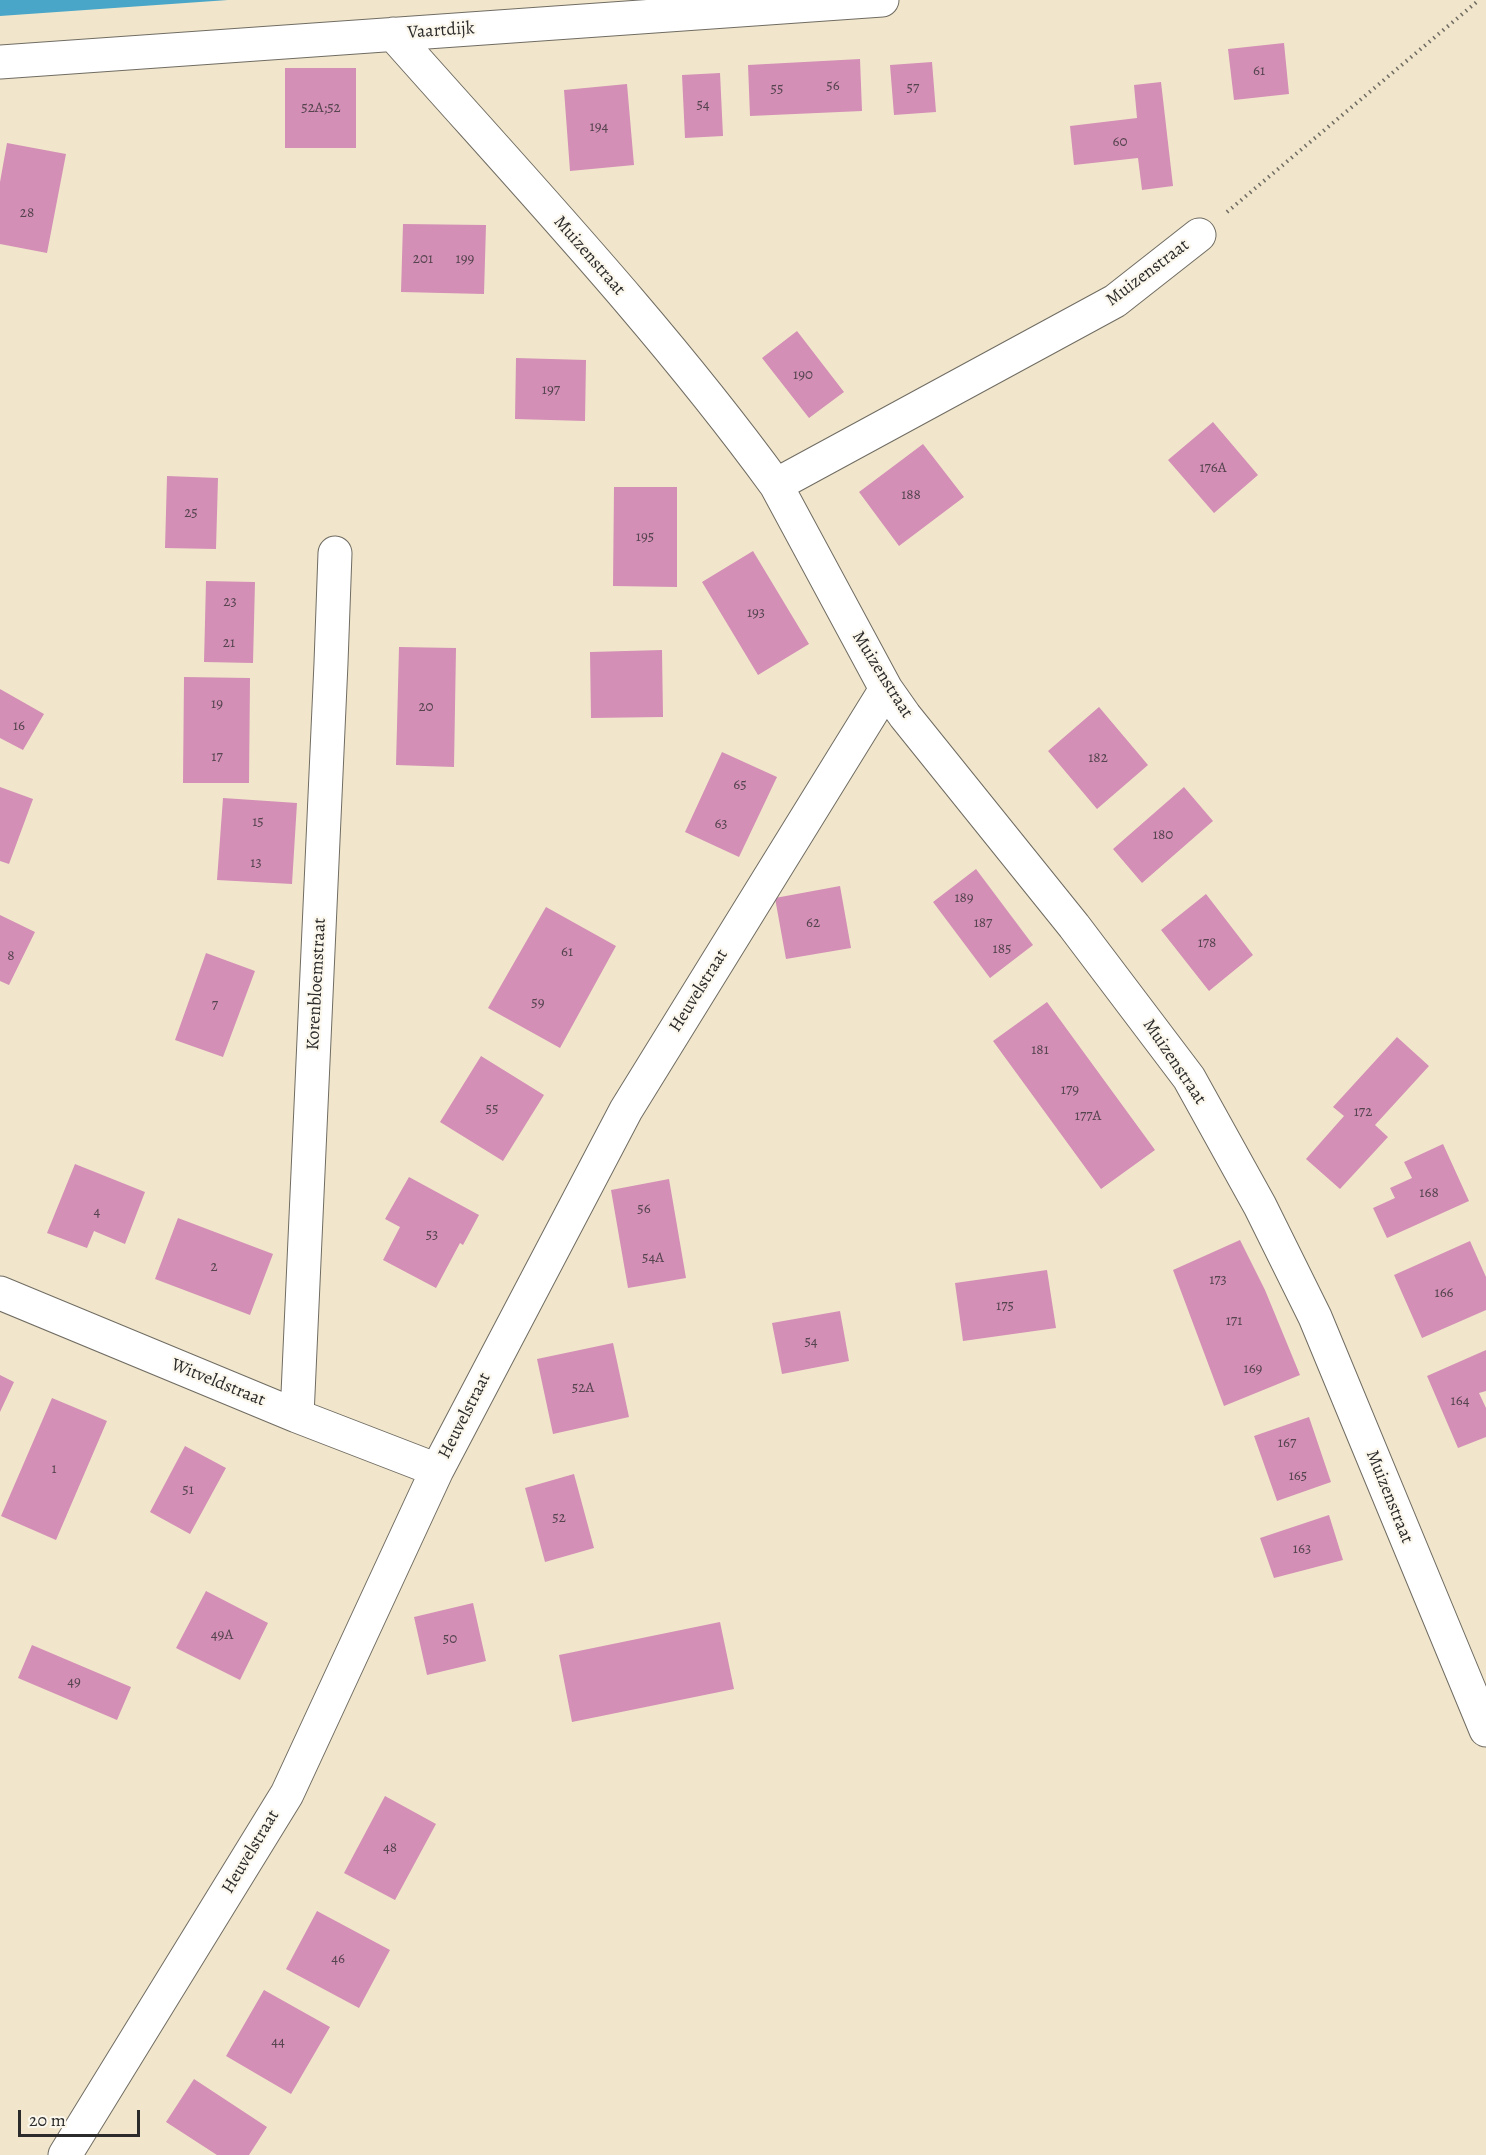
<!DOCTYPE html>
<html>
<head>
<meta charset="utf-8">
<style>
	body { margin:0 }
	#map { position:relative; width:1486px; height:2155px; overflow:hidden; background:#f1e6cb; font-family:Alegreya,serif }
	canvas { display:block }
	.scale { position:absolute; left:18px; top:2110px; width:122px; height:27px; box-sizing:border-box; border:3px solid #2b2b2b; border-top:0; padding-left:8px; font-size:18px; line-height:21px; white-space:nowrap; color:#2b2b2b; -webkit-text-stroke:4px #fbf7ec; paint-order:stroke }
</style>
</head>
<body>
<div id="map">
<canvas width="1486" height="2155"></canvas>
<div class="scale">20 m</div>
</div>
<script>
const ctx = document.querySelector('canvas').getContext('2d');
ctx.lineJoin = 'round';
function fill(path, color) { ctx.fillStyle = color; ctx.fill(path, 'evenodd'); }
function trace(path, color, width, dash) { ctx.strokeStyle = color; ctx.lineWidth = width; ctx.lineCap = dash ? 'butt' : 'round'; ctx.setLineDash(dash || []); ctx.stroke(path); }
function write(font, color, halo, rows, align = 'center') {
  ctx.font = font + ' Alegreya,serif'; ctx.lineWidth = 4.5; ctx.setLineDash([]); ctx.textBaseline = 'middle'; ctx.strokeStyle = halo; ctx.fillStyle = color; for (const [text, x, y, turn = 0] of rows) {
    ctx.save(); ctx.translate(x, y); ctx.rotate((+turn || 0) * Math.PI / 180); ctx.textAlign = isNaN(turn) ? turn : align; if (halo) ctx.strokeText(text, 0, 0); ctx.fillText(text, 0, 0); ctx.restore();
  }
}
fill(new Path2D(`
	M0,0H228L0,16Z`), '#49a6c8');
fill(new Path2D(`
	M1284,43L1289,94L1234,100L1228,49Z
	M860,59L862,111L750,116L748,65Z
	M932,62L936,112L894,115L890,65Z
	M285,68H356V148H285Z
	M720,73L723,136L685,138L682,75Z
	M1161,82L1173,186L1142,190L1138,158L1074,165L1070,126L1137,118L1134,85Z
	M627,84L634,165L570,171L564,90Z
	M7,143L66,154L47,253L0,244V182Z
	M403,224L486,225L484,294L401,292Z
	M797,331L844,392L809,418L762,358Z
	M516,358L586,360L585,421L515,419Z
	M1213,422L1258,475L1214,513L1168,460Z
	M923,444L964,497L899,546L859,492Z
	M167,476L218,478L216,549L165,548Z
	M614,487H677V587L613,586Z
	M753,551L809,644L758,675L702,582Z
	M206,581L255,582L253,663L204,662Z
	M399,647L456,648L454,767L396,765Z
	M662,650L663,717L591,718L590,652Z
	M184,677L250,678L249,783H183Z
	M0,689L44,714L23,750L0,738Z
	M1099,707L1148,765L1097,809L1048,751Z
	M722,752L777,777L739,857L685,832Z
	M0,787L33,799L9,864L0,861Z
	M1184,787L1213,821L1142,883L1113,849Z
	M223,798L297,803L292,884L217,880Z
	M976,869L1033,945L990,978L933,902Z
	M840,886L851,948L786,959L775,898Z
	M1206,894L1253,955L1209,991L1161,930Z
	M546,907L616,946L560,1048L488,1008Z
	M0,915L35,932L9,985L0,981Z
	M206,953L255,971L223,1057L175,1040Z
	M1047,1002L1155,1150L1101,1189L993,1041Z
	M1397,1037L1429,1066L1375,1125L1388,1137L1340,1189L1306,1159L1344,1116L1333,1107Z
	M481,1056L544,1095L503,1161L440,1122Z
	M1443,1144L1469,1201L1387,1238L1373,1208L1395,1198L1390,1188L1412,1178L1404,1162Z
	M75,1164L145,1192L125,1244L94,1231L87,1248L47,1233Z
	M409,1177L479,1215L463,1245L460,1243L436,1288L383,1260L400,1227L385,1219Z
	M669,1179L686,1278L628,1288L611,1190Z
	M178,1218L273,1254L250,1315L155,1279Z
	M1240,1240L1265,1290L1300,1375L1224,1406L1173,1270Z
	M1470,1241L1486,1277V1310L1422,1338L1394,1275Z
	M1047,1270L1056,1328L963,1341L955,1283Z
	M840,1311L849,1361L782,1374L772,1323Z
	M613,1343L629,1417L553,1434L537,1359Z
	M1486,1350V1391L1479,1393L1486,1408V1437L1458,1448L1427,1376Z
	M0,1375L14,1382L0,1412Z
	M52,1398L107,1421L56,1540L1,1516Z
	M1309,1417L1331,1482L1277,1501L1254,1436Z
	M185,1446L226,1468L190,1534L150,1512Z
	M574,1474L594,1548L545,1562L525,1488Z
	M1329,1515L1343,1560L1274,1578L1260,1538Z
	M206,1591L268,1623L240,1680L176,1648Z
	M473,1603L486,1661L427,1675L414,1617Z
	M720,1622L734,1689L572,1722L559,1655Z
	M32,1645L131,1687L117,1720L18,1678Z
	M385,1796L436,1824L395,1900L344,1873Z
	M317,1911L390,1950L359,2008L286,1969Z
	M264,1990L330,2027L291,2094L226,2056Z
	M194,2079L267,2127L249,2155H217L166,2122Z`), '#d38fb6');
const minor = new Path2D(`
	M393,34C524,182 660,326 776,485L886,689L905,716L1074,926L1189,1078L1260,1206L1315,1317L1486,1730
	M0,62L882,0
	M776,485L1115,301L1199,235
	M0,1293L297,1416L437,1470
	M297,1416L331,663L335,553
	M65,2155L287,1794L437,1470L626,1110L886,689`);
trace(minor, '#706c63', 35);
trace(new Path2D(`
	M1227,212L1479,0`), '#706c63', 4, [1.5, 4.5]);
trace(minor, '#fff', 33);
write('15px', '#55444e', null, [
	["61",1259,71],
	["56",833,86],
	["57",913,88],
	["55",777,89],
	["54",703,105],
	["52A;52",321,108],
	["194",599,127],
	["60",1120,142],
	["28",27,213],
	["201",423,259],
	["199",465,259],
	["190",803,375],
	["197",551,390],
	["176A",1213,468],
	["188",911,495],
	["25",191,513],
	["195",645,537],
	["23",230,602],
	["193",756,613],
	["21",229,643],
	["19",217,704],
	["20",426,707],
	["16",19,726],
	["17",217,757],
	["182",1098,758],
	["65",740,785],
	["15",258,822],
	["63",721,824],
	["180",1163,835],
	["13",256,863],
	["189",964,898],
	["62",813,923],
	["187",983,923],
	["178",1207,943],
	["185",1002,949],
	["61",567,952],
	["8",11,956],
	["59",538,1003],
	["7",215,1005],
	["181",1040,1050],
	["179",1070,1090],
	["55",492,1109],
	["172",1363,1112],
	["177A",1088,1116],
	["168",1429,1193],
	["56",644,1209],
	["4",97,1212],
	["53",432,1235],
	["54A",653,1258],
	["2",214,1267],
	["173",1218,1280],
	["166",1444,1293],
	["175",1005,1306],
	["171",1234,1321],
	["54",811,1342],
	["169",1253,1369],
	["52A",583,1388],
	["164",1460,1401],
	["167",1287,1443],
	["1",54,1469],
	["165",1298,1476],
	["51",188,1490],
	["52",559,1518],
	["163",1302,1549],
	["49A",222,1635],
	["50",450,1639],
	["49",74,1682],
	["48",390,1848],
	["46",338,1959],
	["44",278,2042]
]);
write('18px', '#2b2b2b', '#fbf7ec', [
	["Vaartdijk",441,31,-4],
	["Muizenstraat",589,256,49],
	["Muizenstraat",1148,273,-37],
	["Muizenstraat",882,675,58],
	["Korenbloemstraat",317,984,-87],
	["Heuvelstraat",699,991,-58],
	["Muizenstraat",1174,1062,56],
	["Witveldstraat",218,1383,22],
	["Heuvelstraat",465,1416,-63],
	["Muizenstraat",1389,1497,68],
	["Heuvelstraat",251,1852,-59]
]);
</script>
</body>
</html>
